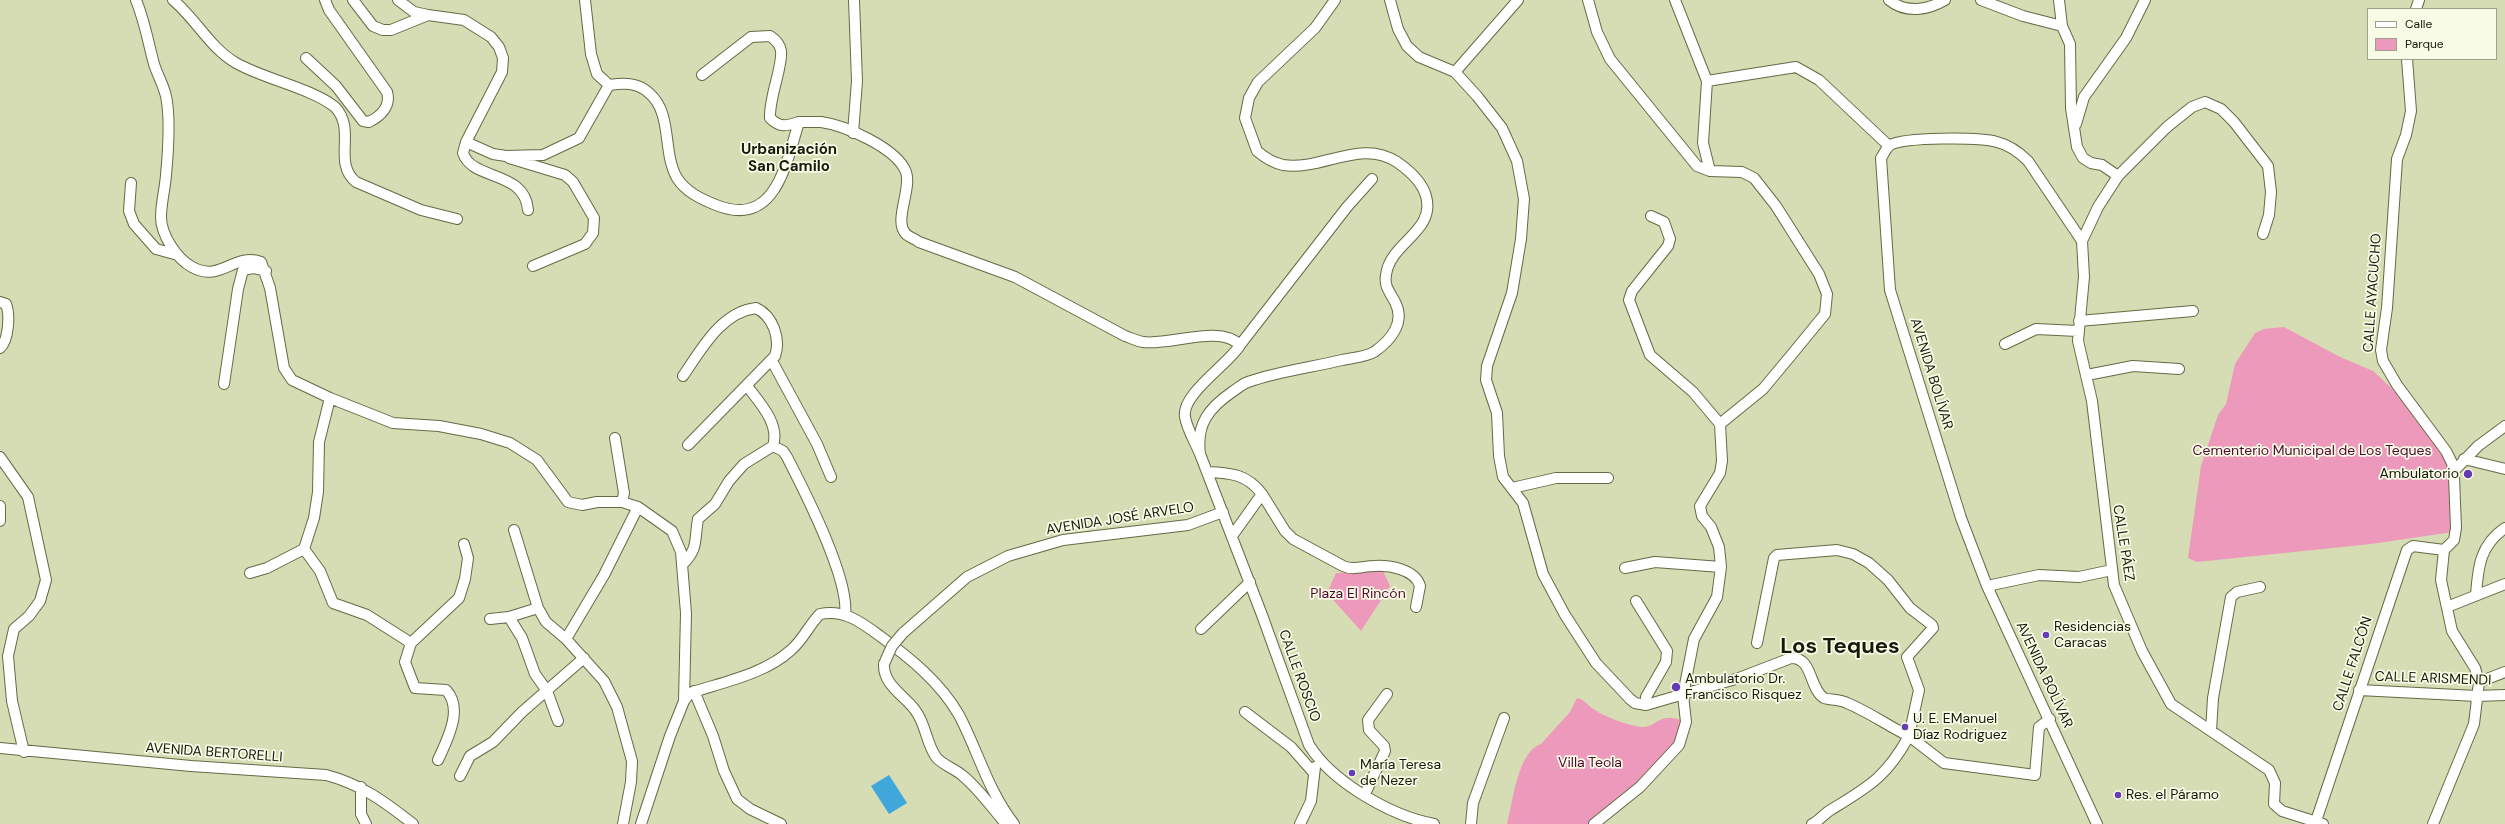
<!DOCTYPE html>
<html>
<head>
<meta charset="utf-8">
<style>
	body { margin:0 }
	#map { position:relative; width:2505px; height:824px; overflow:hidden; background:#d6dcb3; font-family:"DM Sans",sans-serif }
	canvas { display:block }
	.legend { position:absolute; left:2367px; top:8px; width:130px; height:52px; box-sizing:border-box; background:#f8fbe6; border:1px solid #9ea18e; margin:0; padding:5px 7px; list-style:none; font-size:12px; color:#17190a }
	.legend li { display:flex; align-items:center; gap:8px; height:20px }
	.legend b { width:20px; border:1px solid #9ea18e }
</style>
</head>
<body>
<div id="map">
<canvas width="2505" height="824"></canvas>
<ul class="legend">
<li><b style="height:5px;background:#fff"></b>Calle</li>
<li><b style="height:11px;background:#ed99bb"></b>Parque</li>
</ul>
</div>
<script>
const ctx = document.querySelector('canvas').getContext('2d');
ctx.lineJoin = 'round';
function fill(path, color) { ctx.fillStyle = color; ctx.fill(path, 'evenodd'); }
function trace(path, color, width, dash) { ctx.strokeStyle = color; ctx.lineWidth = width; ctx.lineCap = dash ? 'butt' : 'round'; ctx.setLineDash(dash || []); ctx.stroke(path); }
function write(font, color, halo, rows, align = 'center') {
  ctx.font = font + ' "DM Sans",sans-serif'; ctx.lineWidth = 3.5; ctx.setLineDash([]); ctx.textBaseline = 'middle'; ctx.strokeStyle = halo; ctx.fillStyle = color; for (const [text, x, y, turn = 0] of rows) {
    ctx.save(); ctx.translate(x, y); ctx.rotate((+turn || 0) * Math.PI / 180); ctx.textAlign = isNaN(turn) ? turn : align; if (halo) ctx.strokeText(text, 0, 0); ctx.fillText(text, 0, 0); ctx.restore();
  }
}
fill(new Path2D(`
	M2284,327L2340,357L2373,371L2399,395L2448,464L2453,532L2371,544L2197,562L2188,558L2201,466L2218,415L2226,404L2235,364L2255,333L2264,329Z
	M1383,571L1390,586L1361,631L1327,593L1336,573Z
	M1577,698C1585,700 1586,704 1592,708C1602,716 1629,726 1642,727C1658,728 1657,710 1686,722L1679,745L1594,824H1507C1513,803 1517,752 1541,744L1570,712Z`), '#ed99bb');
fill(new Path2D(`
	M889,775L907,803L889,814L871,786Z`), '#40a7db');
const minor = new Path2D(`
	M136,0C145,22 148,42 154,64C158,77 166,89 167,102C170,123 168,154 166,175C165,189 161,203 161,217C161,235 177,259 192,267C221,283 234,252 261,262L270,288L284,368L292,380L330,398L393,423L439,426L481,434L510,443L537,460L568,502L582,505L597,502H622L638,507L672,531L681,552L686,613L684,701
	M173,0C196,19 210,48 236,63C264,79 311,88 335,107C357,130 332,162 356,182L421,210L457,219
	M353,0L373,26L383,30H391L428,15L464,20L491,37L499,47L503,58L502,72L466,142L493,154L506,156L543,155L579,138L609,85C624,83 637,82 649,93C673,113 662,152 677,178C686,192 701,199 716,205C776,229 786,163 799,122C806,122 814,122 821,122C844,125 897,148 906,172C912,189 893,222 906,234C909,237 915,239 919,242L1015,277L1125,336C1131,338 1137,341 1143,342C1170,346 1219,324 1240,345C1230,363 1181,394 1185,417C1187,429 1195,442 1200,454
	M398,0L414,12L428,15
	M585,0L591,54L597,74L609,85
	M1335,0L1315,28L1258,82L1249,98L1245,118L1257,151C1264,157 1274,163 1283,165C1322,171 1361,138 1397,162C1410,171 1422,182 1426,196C1436,232 1390,242 1386,275C1384,287 1390,292 1395,302C1406,323 1390,341 1374,352C1366,357 1351,358 1342,360C1313,367 1275,372 1248,382C1242,384 1237,389 1232,392C1209,408 1196,424 1200,454L1262,615L1309,745C1332,782 1391,816 1434,824
	M1390,0L1398,29L1407,46L1419,57L1455,72L1477,96L1502,128L1517,161L1524,199L1521,239L1512,293L1487,366L1486,380L1497,413L1499,456L1503,477L1523,503L1543,574L1565,615L1596,663L1630,699L1635,703L1646,705L1739,678L1791,658C1813,657 1809,689 1824,698C1828,700 1840,699 1847,703C1869,712 1888,726 1909,736L1919,690L1907,657L1933,628L1932,625L1910,608L1888,580L1869,563L1853,554L1837,550L1777,555L1774,558L1757,643
	M1588,0L1597,32L1610,59L1697,166L1710,171
	M1675,0L1707,81
	M1889,0C1906,14 1928,10 1945,0
	M1981,0L2023,16L2062,26
	M2059,0L2062,26L2070,44L2071,108L2077,147L2083,158L2091,163L2102,165L2118,176
	M2416,9L2419,0
	M306,58L336,86L363,121L369,122C381,116 391,106 387,92L329,10L325,0
	M2407,59L2411,111L2406,135L2397,159L2387,308L2381,350L2383,361L2397,385L2446,451L2452,463L2454,477L2456,528L2454,540L2444,550L2441,580L2452,631L2475,668L2479,682L2474,724L2433,824
	M1455,72L1518,0
	M702,75L751,37L770,36C776,40 780,44 781,51C783,66 769,97 770,118C780,128 786,126 799,122
	M2076,124L2084,97L2126,38L2145,0
	M853,133L857,81L854,0
	M466,142L463,153C472,181 525,170 528,210
	M509,158L565,175L573,182L594,218L593,233L585,244L533,266
	M131,183L129,211L134,224L156,249L178,255
	M1651,216L1664,222L1670,239L1668,246L1632,291L1629,300L1650,355L1693,392L1720,424
	M2263,234L2269,215L2271,192L2268,166L2234,122L2221,109L2205,102L2192,107L2167,127L2118,176L2098,207L2082,241L2084,277L2078,341L2092,401L2114,585L2142,651L2171,704L2269,770L2275,783L2274,804L2282,811L2323,824
	M2082,241L2028,161C2019,152 2009,145 1997,142C1979,137 1905,137 1890,145C1886,148 1884,154 1881,158L1890,290L1961,518L1987,586L2097,824
	M0,302L6,304C10,314 9,340 0,348
	M2079,321L2193,311
	M2005,344L2036,329L2078,331
	M1240,345L1347,207L1372,179
	M772,361L817,444L831,477
	M2087,375L2133,366L2179,369
	M683,376C701,350 721,312 756,308C773,316 781,339 775,356L688,445
	M224,384L238,289L243,270L253,268L266,271
	M615,438L624,493L622,502
	M773,446L783,451L787,457C804,490 850,579 845,615
	M0,457L28,497L46,580L40,601L29,616L14,629L8,656L12,701L24,752
	M2464,459L2505,469
	M1207,472C1231,473 1247,474 1262,494
	M2453,472L2478,446L2505,426
	M1512,488L1556,478H1608
	M0,506V521
	M514,530L538,608L546,622L566,639L604,681L617,707L632,761L631,782L623,824
	M1232,536L1262,494L1285,531L1293,539L1343,566C1353,571 1363,566 1374,566C1389,565 1415,569 1420,586L1416,607
	M304,549L320,571L333,603L367,615L411,643
	M682,565C699,548 694,541 698,519L715,504L729,481L744,464L773,446C780,424 760,403 747,386
	M1625,568L1655,562L1721,567
	M250,573L267,568L304,549L314,518L318,492L319,442L330,398
	M1987,586L2039,575L2079,577L2112,570
	M2476,595C2478,567 2480,545 2505,528
	M1636,601L1667,651L1666,662L1646,697V705
	M2447,607L2505,584
	M509,617L522,638L535,674L547,691L558,721
	M490,619L509,617L538,608
	M1201,629L1250,582
	M903,633L967,577L1008,556L1063,540L1188,525L1223,512
	M566,639L604,575L638,507
	M884,664C883,685 904,695 915,710C926,724 926,743 936,757C942,765 956,769 963,776C979,789 992,808 1006,824
	M2479,682L2505,672
	M2359,690L2477,696L2505,695
	M694,691L713,736L724,771L737,799L750,809L781,824
	M1245,712L1291,747L1313,772
	M2211,731L2213,698L2231,597L2237,592L2260,587
	M0,748L191,766L326,775C361,784 385,802 413,824
	M438,760C447,740 464,709 446,690L415,688L405,662L411,643L459,598L465,579L468,558L464,544
	M460,776L470,756L493,742L522,712L584,658
	M361,787V814L366,824
	M1365,794L1385,751L1384,746L1369,730L1368,720L1387,694
	M641,824L670,736L684,701L690,693C723,682 765,674 791,650C803,640 809,625 820,614C844,609 861,622 880,636C910,658 940,682 959,715C978,751 988,791 1014,824
	M1300,824L1311,801L1315,767
	M1471,824L1473,803L1504,718
	M1594,824L1640,787L1679,745L1686,722L1683,695L1694,639L1717,597L1721,567L1719,547L1711,527L1702,516L1700,506L1720,473L1722,461L1720,424L1763,389L1793,353L1825,314L1827,294L1819,274L1776,206L1754,178L1742,172L1710,171L1703,143L1707,81L1796,67L1819,80L1889,146
	M1812,824C1819,821 1823,815 1829,811C1868,787 1886,778 1909,736L1944,763L2035,775L2039,727L2050,719
	M2315,824L2407,550L2413,546L2444,550`);
trace(minor, '#656a45', 12);
trace(minor, '#fff', 10);
const minorBridge = new Path2D(`
	M884,664L892,646L903,633`);
trace(minorBridge, '#656a45', 12, []);
trace(minorBridge, '#fff', 10);
for (const [x, y, r, color] of [
	[2468,474,5,"#653bb3"],
	[2046,635,4,"#653bb3"],
	[1676,687,5,"#653bb3"],
	[1905,727,4,"#653bb3"],
	[1352,773,4,"#653bb3"],
	[2118,795,4,"#653bb3"]
]) { const dot = new Path2D(); dot.arc(x, y, r, 0, 2 * Math.PI); ctx.fillStyle = color; ctx.fill(dot); trace(dot, '#f8fbe6', 1.5); }
write('14px', '#17190a', '#f8fbe6', [
	["CALLE AYACUCHO",2373,293,-86],
	["AVENIDA BOLÍVAR",1931,374,73],
	["AVENIDA JOSÉ ARVELO",1120,519,-9],
	["CALLE PÁEZ",2123,543,81],
	["CALLE FALCÓN",2353,664,-72],
	["AVENIDA BOLÍVAR",2044,675,65],
	["CALLE ROSCIO",1299,676,70],
	["CALLE ARISMENDI",2433,679,2],
	["AVENIDA BERTORELLI",214,753,4]
]);
write('14px', '#50082f', '#f8fbe6', [
	["Cementerio Municipal de Los Teques",2312,451],
	["Plaza El Rincón",1358,594],
	["Villa Teola",1590,763]
]);
write('14px', '#17190a', '#f8fbe6', [
	["Ambulatorio",2459,474,"right"],
	["Residencias",2054,627],
	["Caracas",2054,643],
	["Ambulatorio Dr.",1685,679],
	["Francisco Risquez",1685,695],
	["U. E. EManuel",1913,719],
	["Díaz Rodriguez",1913,735],
	["María Teresa",1360,765],
	["de Nezer",1360,781],
	["Res. el Páramo",2126,795]
], 'left');
write('bold 15px', '#17190a', '#f8fbe6', [
	["Urbanización",789,150],
	["San Camilo",789,167]
]);
write('bold 22px', '#17190a', '#f8fbe6', [
	["Los Teques",1840,647]
]);
</script>
</body>
</html>
